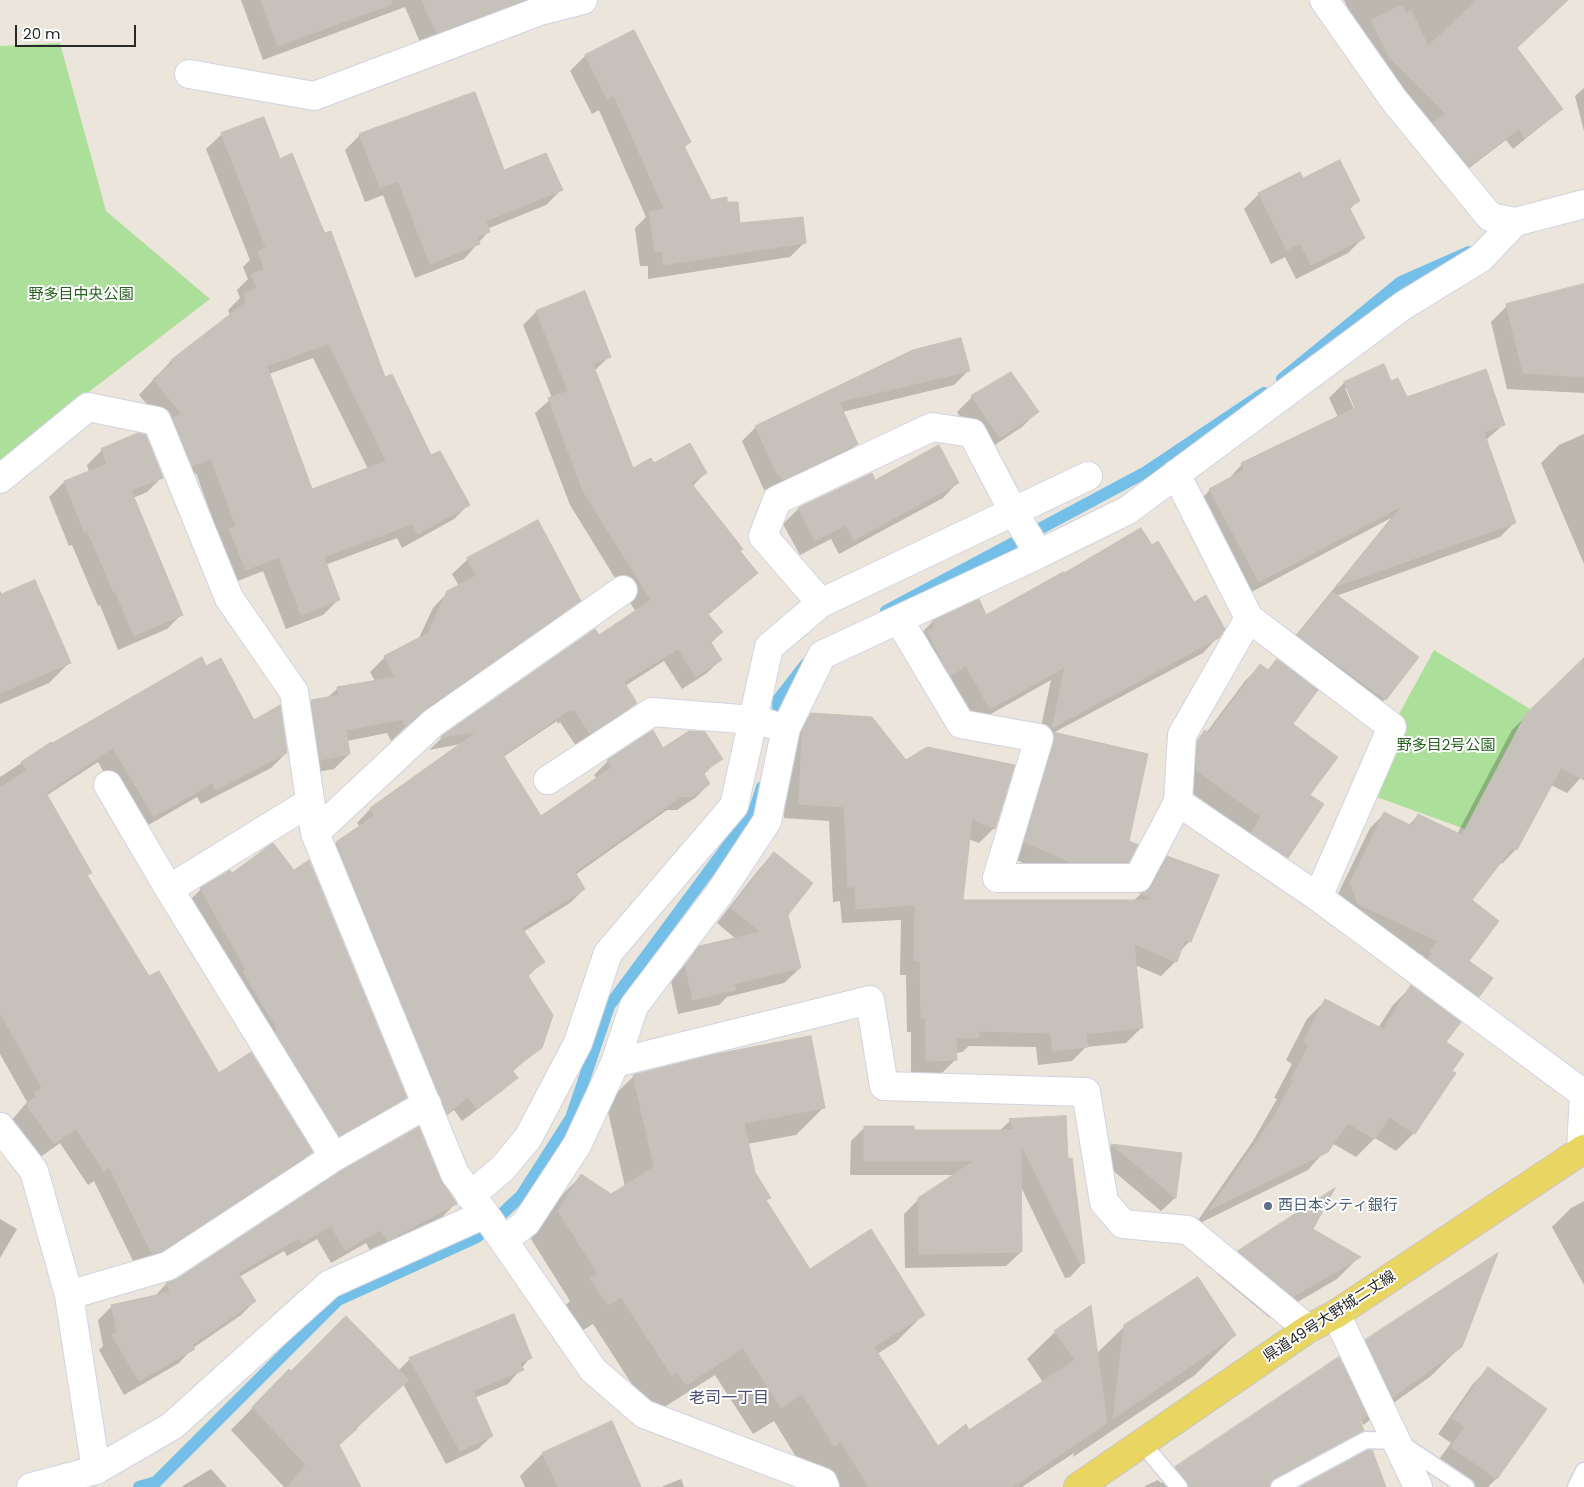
<!DOCTYPE html>
<html>
<head>
<meta charset="utf-8">
<style>
	body { margin:0 }
	#map { position:relative; width:1584px; height:1487px; overflow:hidden; background:#ebe5db; font-family:Poppins,sans-serif }
	canvas { display:block }
	.scale { position:absolute; left:15px; top:25px; width:121px; height:22px; box-sizing:border-box; border:2px solid #292929; border-top:0; padding-left:6px; font-size:15px; line-height:18px; white-space:nowrap; color:#292929; -webkit-text-stroke:4px #fff; paint-order:stroke }
</style>
</head>
<body>
<div id="map">
<canvas width="1584" height="1487"></canvas>
<div class="scale">20 m</div>
</div>
<script>
const ctx = document.querySelector('canvas').getContext('2d');
ctx.lineJoin = 'round';
function fill(path, color) { ctx.fillStyle = color; ctx.fill(path, 'evenodd'); }
function trace(path, color, width, dash) { ctx.strokeStyle = color; ctx.lineWidth = width; ctx.lineCap = dash ? 'butt' : 'round'; ctx.setLineDash(dash || []); ctx.stroke(path); }
function write(font, color, halo, rows, align = 'center') {
  ctx.font = font + ' Poppins,"Noto Sans JP",sans-serif'; ctx.lineWidth = 4; ctx.setLineDash([]); ctx.textBaseline = 'middle'; ctx.strokeStyle = halo; ctx.fillStyle = color; for (const [text, x, y, turn = 0] of rows) {
    ctx.save(); ctx.translate(x, y); ctx.rotate((+turn || 0) * Math.PI / 180); ctx.textAlign = isNaN(turn) ? turn : align; if (halo) ctx.strokeText(text, 0, 0); ctx.fillText(text, 0, 0); ctx.restore();
  }
}
fill(new Path2D(`
	M60,43L106,211L210,299L0,460V46Z
	M1434,650L1530,709L1465,829L1363,792L1392,727Z`), '#acdf9a');
fill(new Path2D(`
	M241,0H552L422,47L405,7L263,60Z
	M1344,0H1557L1516,48L1562,109L1513,149L1506,140L1456,178L1422,136L1433,126L1377,69Z
	M634,32L689,142L684,148L710,201L726,203L738,224L805,242L790,257L648,279V266H640L635,228L646,217L599,110L592,114L570,71L585,56Z
	M1584,88V131L1575,96Z
	M222,134L279,161L384,379L431,457L469,504L454,519L402,548L397,538L325,565L338,600L323,615L286,629L263,571L230,584L214,545L220,539L196,473L177,480L166,427L139,395L171,361L230,315L228,310L240,298L237,290L248,279L243,267L250,260L206,149ZM313,358L368,469L311,490L269,374Z
	M360,135L503,172L561,190L546,205L487,229L488,232L464,259L415,278L383,195L365,202L345,150Z
	M1303,180L1358,201L1349,210L1363,238L1348,253L1296,279L1285,257L1271,264L1244,209L1259,194Z
	M1584,286V393L1507,389L1491,322L1507,306Z
	M536,312L610,356L594,371L632,470L653,465L705,473L692,487L757,573L708,615L722,632L710,644L721,659L707,673L682,689L664,661L625,686L635,703L621,717L576,746L560,722L558,724L557,721L503,757L541,818L597,779L594,775L608,761L663,750L721,758L703,775L709,784L695,798L677,810H667L575,875L584,889L570,903L523,932L543,962L527,977L541,1047L512,1072L516,1077L502,1091L462,1121L454,1110L433,1126L323,857L336,843L360,827L357,823L370,809L461,744L429,750L444,736L636,612L570,505L535,413L552,398L523,325Z
	M913,351L969,370L954,385L842,412L857,444L842,458L768,493L766,489L764,490L742,441L756,427Z
	M1383,366L1390,383L1406,398L1504,424L1485,441L1515,522L1500,537L1336,596L1385,699L1370,714L1283,651L1391,518L1244,596L1195,505L1210,490L1227,481L1242,464L1338,417L1329,398L1344,383ZM1345,388H1348L1359,413L1356,414Z
	M972,397L1037,412L1022,427L984,452L957,412Z
	M1584,434V564L1541,463L1559,445Z
	M102,450L162,477L147,492L133,498L182,614L167,629L118,650L100,605L98,606L72,545L69,546L49,497L64,482L89,472L87,465Z
	M871,474L874,481L958,482L943,498L839,554L831,539L800,555L783,524L798,509Z
	M537,522L579,600L564,615L408,725L391,741L387,733L347,741L349,754L334,769L305,774L297,716L312,701L327,698L338,688L375,681L370,672L385,657L418,640L433,608L448,592L459,586L452,574L467,560Z
	M0,590L2,596L70,662L49,683L0,704Z
	M978,601L986,616L1193,604L1218,637L1203,653L1053,733L1146,755L1127,842L1128,862L1112,877H1054L1010,857L1038,748L1052,734L1038,741L1051,680L975,723L951,680L935,690L918,637L932,622Z
	M1584,660V774L1567,793L1551,785L1516,849L1502,864L1500,862L1470,901L1468,961L1478,996L1464,1010L1416,967L1424,956L1344,918L1336,898L1370,828L1385,813L1409,825L1418,815L1457,834L1512,730Z
	M1260,666L1308,795L1287,857L1272,872L1247,833L1181,785L1190,747L1206,733L1245,681Z
	M206,668L286,753L271,768L201,804L197,797L138,831L98,762L46,796L90,873L86,877L149,978L219,1075L311,1152L296,1167L145,1266L137,1269L94,1181L88,1185L60,1143L39,1158L12,1120L27,1102L0,1054V777L51,744Z
	M811,715L906,762L994,828L979,843L968,839L962,901H1133L1141,894L1153,872L1168,857L1190,941L1179,952L1176,961L1161,976L1135,965L1141,1028L1126,1043L1086,1047L1072,1061L1038,1065L1036,1047L969,1046L962,1052L955,1053L956,1059L941,1074L911,1075V1032H907L906,975H900L901,920L842,923L840,901L833,902L829,821L784,818L787,747L796,730Z
	M774,854L800,968L784,983L727,997L719,1005L678,1014L671,981L700,947L736,939L717,923L759,869Z
	M230,871L405,1097L390,1112L324,1150L186,904L201,889Z
	M1411,987L1444,1043L1450,1072L1414,1133L1396,1151L1375,1138L1356,1157L1332,1143L1308,1170L1194,1226L1253,1141L1277,1099L1274,1098L1292,1064L1286,1060L1307,1019L1326,1000L1378,1028L1393,1005Z
	M634,1076L824,1107L796,1135L747,1144L754,1173L769,1197L765,1201L810,1271L923,1315L896,1342L877,1354L938,1448L969,1432L1043,1382L1027,1359L1055,1332L1096,1354L1125,1326L1235,1335L1195,1375L1073,1457L1074,1453L1022,1487H833L806,1473L774,1421L753,1434L715,1375L658,1411L649,1399L644,1403L593,1324L580,1332L564,1307L570,1301L531,1239L554,1203L581,1176L611,1195L625,1187L606,1103Z
	M1065,1118L1067,1160L1084,1262L1070,1277L1065,1278L1020,1185L1021,1252L1006,1266L905,1268L904,1214L919,1199L955,1175H850L851,1141L865,1127L913,1131H999L1010,1121Z
	M1112,1145L1180,1154L1175,1198L1161,1211L1098,1158Z
	M440,1181L455,1204L441,1218L372,1254L366,1243L331,1263L317,1239L287,1256L284,1251L239,1277L255,1301L241,1315L193,1348L179,1363L124,1395L99,1350L103,1346L98,1320L112,1306L154,1297L166,1284Z
	M1584,1201V1285L1552,1227L1571,1208Z
	M0,1219L17,1229L0,1258Z
	M1311,1229L1359,1257L1337,1279L1270,1318L1217,1274L1239,1252Z
	M1366,1341L1461,1346L1431,1376L1363,1425L1361,1420L1359,1422L1362,1430L1343,1449L1272,1487H1143L1158,1480L1161,1483L1176,1468L1342,1365Z
	M530,1358L508,1384L474,1398L492,1436L478,1449L446,1464L403,1384L338,1446L360,1487H284L231,1430L267,1393L291,1372L398,1371L410,1359Z
	M1488,1369L1545,1409L1496,1479L1488,1487H1472L1437,1462L1451,1443L1438,1434L1473,1384Z
	M542,1454L640,1487H525L520,1476Z
	M211,1469L227,1487H181Z
	M681,1479L684,1487H661Z`), '#0003');
trace(new Path2D(`
	M1282,379L1401,282L1469,252
	M886,611L1146,472L1264,393
	M779,729L778,700L806,664
	M139,1487L156,1482L338,1300L477,1237L521,1196L571,1118L609,1006L755,809L762,787`), '#73bfe8', 12);
const building = new Path2D(`
	M261,0H391L392,4L278,46Z
	M422,0H525L437,33Z
	M1477,0H1568L1517,48L1563,109L1525,138L1519,129L1469,166L1433,123L1446,114L1389,57L1371,20L1402,5L1406,13L1411,10L1428,46Z
	M634,30L691,142L684,146L711,200L727,197V202H738L740,223L803,217L806,243L663,265V252H655L649,212L664,209L614,96L607,99L585,55Z
	M475,92L504,170L546,153L563,190L486,221L490,232L477,237L480,244L430,264L398,181L380,188L359,134Z
	M264,117L280,159L292,153L321,225L325,233L331,231L385,377L392,374L431,455L440,451L470,505L418,534L412,524L324,557L340,600L301,615L279,557L246,570L229,529L236,526L211,459L192,466L173,418L182,414L153,379L173,363L171,360L246,302L243,294L257,288L251,274L264,270L258,251L266,248L221,133ZM329,344L386,461L312,489L267,366Z
	M1340,160L1360,201L1349,207L1365,238L1311,265L1300,243L1287,250L1258,193L1300,172L1303,178Z
	M1584,284V377L1523,373L1506,304Z
	M585,291L611,357L593,364L633,468L651,458L654,463L690,443L707,473L691,483L743,549L740,551L758,573L708,614L723,632L710,641L722,660L696,677L678,649L624,682L637,703L590,734L574,709L572,711L571,709L503,755L541,816L612,767L607,760L653,730L663,748L689,731L705,732L723,759L703,772L710,784L691,797L682,796L575,872L585,889L522,928L545,962L527,974L553,1015L542,1048L512,1070L518,1078L477,1109L468,1097L447,1114L336,842L374,816L370,808L478,731L440,738L443,735L595,629L599,635L651,600L583,491L548,398L568,391L536,311Z
	M961,338L970,371L839,402L858,444L783,480L780,475L778,476L755,426L913,350Z
	M1384,364L1391,381L1398,378L1407,397L1486,369L1505,425L1484,432L1516,523L1337,586L1402,506L1259,582L1209,489L1244,470L1241,463L1355,408L1344,382Z
	M1011,372L1039,412L1000,438L971,396Z
	M138,433L146,435L163,478L131,490L183,615L134,636L115,591H113L87,530L84,532L64,481L107,464L101,449Z
	M939,445L959,483L854,540L846,525L815,541L798,508L872,473L875,480Z
	M538,520L581,601L424,710L406,727L402,719L346,730L350,754L320,760L311,700L339,695L337,687L395,677L384,656L428,633L447,591L476,576L467,558Z
	M1141,528L1152,545L1158,541L1194,602L1206,595L1225,629L1219,638L1052,728L1065,667L990,709L966,666L950,676L927,631L935,627L932,621L979,599L986,615L1063,572L1064,573Z
	M35,580L71,663L0,693V595Z
	M1333,592L1419,657L1386,700L1297,635Z
	M202,657L206,666L221,658L254,720L280,705L287,753L216,790L212,783L154,817L113,748L46,793L92,873L87,875L149,976L159,971L219,1073L251,1052L313,1152L161,1252L152,1254L109,1167L104,1171L76,1129L54,1144L26,1104L37,1097L34,1093L42,1088L0,1013V788L27,770L21,762L51,742L52,743Z
	M1584,658V780L1561,768L1517,850L1513,847L1472,900L1499,921L1469,961L1493,978L1479,997L1428,959L1432,953L1430,952L1438,941L1358,904L1350,883L1384,812L1412,826L1418,814L1462,835L1526,714Z
	M1277,659L1318,690L1293,724L1338,757L1310,795L1324,804L1288,858L1251,833L1261,817L1196,770L1197,741L1205,730L1208,733L1260,664L1268,670Z
	M811,713L872,717L906,760L927,747L1015,765L995,829L972,819L963,900H1154L1139,893L1146,891L1152,886L1167,856L1219,875L1191,942L1185,940L1177,962L1134,944L1143,1028L1086,1034L1088,1047L1053,1051L1050,1033L979,1031V1038H956L957,1060L926,1061L925,1018H921L920,961L914,960L915,905L856,909L855,887H848L844,807L799,804L802,731Z
	M1053,732L1148,754L1129,841L1138,845L1129,862H1070L1024,842L1054,742Z
	M273,843L294,870L309,860L407,1098L339,1136L275,1032L278,1030L243,972L246,970L200,888L230,870L232,873Z
	M774,852L813,883L788,915L801,968L734,984L736,990L693,1000L685,965L699,946L761,932L731,908Z
	M1411,985L1461,1022L1446,1042L1464,1054L1452,1071L1456,1073L1415,1134L1389,1117L1375,1139L1348,1123L1328,1152L1209,1210L1271,1121L1294,1080L1291,1079L1309,1045L1303,1042L1325,999L1383,1029Z
	M811,1036L825,1108L744,1123L755,1172L771,1198L766,1200L810,1269L871,1229L925,1315L874,1347L938,1446L966,1424L969,1430L1075,1360L1054,1331L1091,1305L1107,1423L1013,1487H869L841,1442L834,1446L802,1394L781,1408L743,1348L686,1385L677,1372L672,1376L621,1297L608,1305L590,1278L598,1274L558,1211L581,1174L611,1194L654,1167L633,1075L712,1055Z
	M1066,1116L1068,1159L1072,1158L1085,1263L1080,1264L1021,1144L1022,1252L919,1254L918,1198L974,1161H864V1126H914V1130H1014L1009,1119Z
	M419,1127L441,1180L457,1204L387,1241L381,1230L345,1250L331,1226L302,1243L299,1238L238,1273L256,1301L192,1345L195,1349L139,1381L112,1335L117,1332L111,1305L170,1292L166,1283L177,1279L342,1170Z
	M1111,1144L1182,1153L1176,1198Z
	M1335,1188L1313,1229L1361,1257L1293,1297L1238,1251Z
	M1498,1253L1462,1347L1393,1397L1365,1340Z
	M1198,1277L1236,1335L1113,1419L1124,1325Z
	M514,1314L532,1358L520,1363L524,1370L473,1391L493,1436L460,1451L409,1358Z
	M346,1316L409,1380L355,1428L357,1429L339,1445L361,1487H288L306,1465L252,1407L289,1369L291,1371Z
	M1339,1357L1367,1416L1360,1421L1364,1431L1274,1478L1269,1487H1189L1187,1481L1175,1467Z
	M1488,1367L1547,1409L1497,1479L1451,1447L1465,1427L1452,1418Z
	M612,1421L641,1487H558L542,1453Z
	M1368,1450H1372L1386,1487H1300Z`);
fill(building, '#c6c2bb');
trace(building, '#c6c1b5', 1);
const service = new Path2D(`
	M1142,1443L1179,1487
	M1279,1487L1366,1440L1397,1441L1466,1487
	M1576,1487L1584,1471`);
const minor = new Path2D(`
	M1324,0L1394,100L1490,217L1515,222L1584,204
	M189,74L314,96L540,11L583,0
	M1176,474L1249,618L1392,727L1318,897L1584,1094L1581,1150
	M0,479L88,407L157,421L229,598L294,692L315,833L455,1174L485,1214L593,1370L644,1414L823,1482L825,1487
	M821,603L763,536L777,500L932,427L972,433L1013,511L1039,554
	M1249,618L1182,735L1178,802L1318,897
	M899,620L961,724L1039,738L997,878H1138L1178,802
	M548,780L652,712L754,720L770,724
	M108,785L169,889L334,1157
	M315,833L433,723L623,590
	M169,889L310,802
	M615,1063L634,1006L719,894L767,821L786,728L822,655L1039,554L1128,510L1404,305L1481,258L1515,222
	M0,1127L34,1171L69,1295L96,1470L31,1487
	M470,1196L503,1168L528,1138L578,1043L608,953L734,806L769,647L821,603L1088,476
	M504,1240L526,1223L577,1145L615,1063L870,1000L884,1086L1086,1092L1104,1202L1123,1224L1188,1230L1308,1329
	M69,1295L168,1266L334,1157L427,1104
	M1336,1314L1418,1487
	M96,1470L172,1426L330,1284L485,1214`);
const primary = new Path2D(`
	M1078,1487L1308,1329L1336,1314L1584,1149`);
trace(service, '#d1d3e1', 19);
trace(minor, '#d1d3e1', 30);
trace(primary, '#c7c7c7', 30);
trace(service, '#fff', 16);
trace(minor, '#fff', 28);
trace(primary, '#e9d562', 28);
for (const [x, y, r, color] of [
	[1268,1206,5,"#5c6f8a"]
]) { const dot = new Path2D(); dot.arc(x, y, r, 0, 2 * Math.PI); ctx.fillStyle = color; ctx.fill(dot); trace(dot, '#fff', 2); }
write('15px', '#26621d', '#fff', [
	["野多目中央公園",81,295],
	["野多目2号公園",1446,746]
]);
write('15px', '#4e5e75', '#fff', [
	["西日本シティ銀行",1278,1206]
], 'left');
write('15px', '#292929', '#fff', [
	["県道49号大野城二丈線",1330,1317,-33]
]);
write('16px', '#4c5077', '#fff', [
	["老司一丁目",729,1399]
]);
</script>
</body>
</html>
